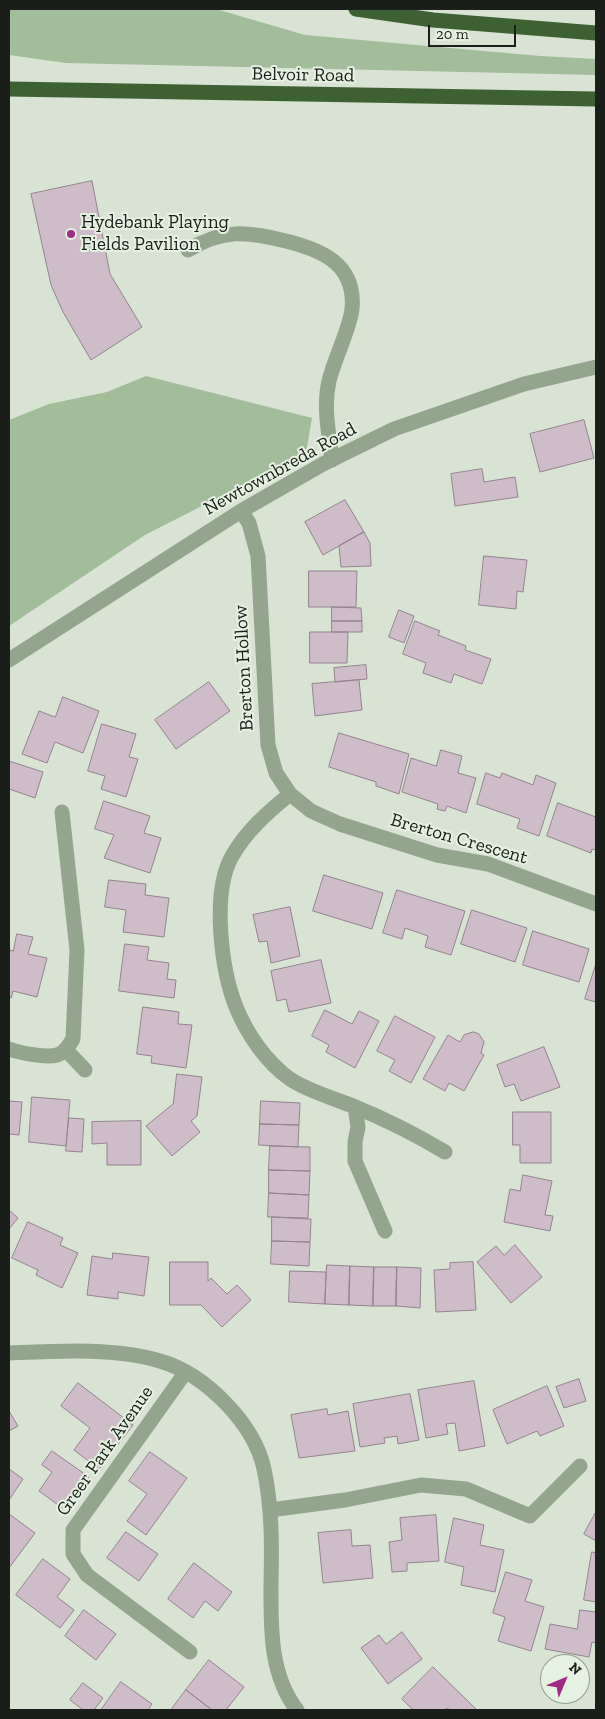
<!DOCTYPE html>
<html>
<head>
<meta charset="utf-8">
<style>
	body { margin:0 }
	#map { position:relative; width:605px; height:1719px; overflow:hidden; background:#d8e3d4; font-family:"Zilla Slab",serif }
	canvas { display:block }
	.frame { position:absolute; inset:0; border:10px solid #1b1f1a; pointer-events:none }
	.north { position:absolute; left:540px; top:1654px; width:50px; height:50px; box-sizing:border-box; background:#e5f1e1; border:1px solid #949d91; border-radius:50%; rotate:45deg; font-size:14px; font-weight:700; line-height:20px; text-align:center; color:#1b1f1a }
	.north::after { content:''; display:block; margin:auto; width:18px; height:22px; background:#a02b86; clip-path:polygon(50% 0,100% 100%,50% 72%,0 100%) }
	.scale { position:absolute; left:428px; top:25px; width:88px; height:22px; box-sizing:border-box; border:2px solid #1b1f1a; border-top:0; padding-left:6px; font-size:15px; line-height:18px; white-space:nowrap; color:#1b1f1a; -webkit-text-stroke:4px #e5f1e1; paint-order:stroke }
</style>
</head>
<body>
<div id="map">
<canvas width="605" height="1719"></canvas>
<div class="frame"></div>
<div class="north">N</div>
<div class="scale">20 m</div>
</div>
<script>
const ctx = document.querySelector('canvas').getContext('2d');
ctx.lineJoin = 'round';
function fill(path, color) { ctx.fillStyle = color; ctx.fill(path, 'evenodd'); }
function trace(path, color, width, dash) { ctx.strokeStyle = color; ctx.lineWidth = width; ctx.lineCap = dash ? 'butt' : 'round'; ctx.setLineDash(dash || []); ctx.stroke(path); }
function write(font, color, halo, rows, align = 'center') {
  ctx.font = font + ' "Zilla Slab",serif'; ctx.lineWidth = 4; ctx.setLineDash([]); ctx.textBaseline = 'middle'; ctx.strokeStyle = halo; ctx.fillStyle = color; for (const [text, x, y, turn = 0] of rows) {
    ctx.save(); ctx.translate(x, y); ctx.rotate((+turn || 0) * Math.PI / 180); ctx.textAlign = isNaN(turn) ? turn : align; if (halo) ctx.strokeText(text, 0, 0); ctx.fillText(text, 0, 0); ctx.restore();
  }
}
fill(new Path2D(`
	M9,9H216L305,35L540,56L596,59V75L66,63L9,55Z
	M146,376L312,418L306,453L145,535L9,626V420L49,404L107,392Z`), '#a1bd99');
const building = new Path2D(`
	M92,181L110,274L142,327L91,360L63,312L51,285L31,194Z
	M584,420L594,458L540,472L530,434Z
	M482,469L484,482L515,477L518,497L455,506L451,474Z
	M345,500L364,532L323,555L305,522Z
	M364,532L370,543L371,566L341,567L339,546Z
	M484,556L527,560L523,592L517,591L516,609L479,605Z
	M309,571H357L356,607H309Z
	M332,607L361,608L362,621H332Z
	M399,610L414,616L404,643L389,637Z
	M332,621H362V632H332Z
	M415,621L440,631L438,635L466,646L465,650L491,659L482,684L454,674L451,683L423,673L426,663L403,654Z
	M310,632H348L347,663H310Z
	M366,665L367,679L335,682L334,668Z
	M359,680L362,710L315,716L312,684Z
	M209,682L230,711L176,749L155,720Z
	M63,697L99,711L83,753L55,742L47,763L22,754L39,711L55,717Z
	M102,724L136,734L129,757L138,759L126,797L101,789L105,776L88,771Z
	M339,733L409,754L399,794L376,786V782L329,767Z
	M441,750L462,756L458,773L476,778L466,813L447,806L445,811L437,809L438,804L402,792L411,758L436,766Z
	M9,761L43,772L35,798L9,789Z
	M486,773L500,778L502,773L533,785L536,775L556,783L539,836L517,828L520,819L477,804Z
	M104,801L150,816L144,833L161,838L150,873L104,858L114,835L95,829Z
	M558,803L596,817V850L592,849L591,853L547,836Z
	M324,875L383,893L372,929L313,911Z
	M109,880L146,884L145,895L169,898L164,937L123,932L126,910L105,907Z
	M397,890L465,911L451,955L425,947L428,936L405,928L402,939L383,933Z
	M290,907L300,956L271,963L267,941L259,942L253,915Z
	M472,910L527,928L515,962L461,944Z
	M533,931L589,949L579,982L523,965Z
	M17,934L33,937L28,954L47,958L37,997L13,991L11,998L9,997V955L10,950L13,951Z
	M125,944L149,947L147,960L169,963L167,979L176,980L174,998L119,991Z
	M321,960L331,1003L289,1012L286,999L277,1001L271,971Z
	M596,964V1002L585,999Z
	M143,1007L179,1012L178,1024L192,1025L186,1068L151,1063L152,1056L137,1054Z
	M325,1010L352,1024L359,1011L379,1021L355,1068L326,1052L329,1045L312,1036Z
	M395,1016L435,1037L411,1083L389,1071L395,1060L377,1051Z
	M474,1032L479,1034L484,1042L481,1053L484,1055L464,1091L449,1083L445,1091L423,1079L448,1035L460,1042L464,1035Z
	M544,1047L560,1087L521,1101L514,1084L505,1087L497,1065Z
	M177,1074L202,1077L197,1116L191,1121L200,1132L172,1156L146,1126L173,1104Z
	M32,1097L70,1100L66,1146L29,1142Z
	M9,1101L22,1102L19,1135L9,1134Z
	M261,1101L300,1103L299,1125L260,1124Z
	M513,1112H551V1163H520V1145H513Z
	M69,1118L84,1119L82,1152L66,1151Z
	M141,1121V1165H107V1143L92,1144V1122Z
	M260,1124L299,1125L298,1147L259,1145Z
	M270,1146L310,1147V1171L269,1170Z
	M269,1170L310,1171L309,1195L269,1193Z
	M523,1175L552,1181L545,1215L553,1216L550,1231L504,1222L510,1189L520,1191Z
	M269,1193L309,1195L308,1218L268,1217Z
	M9,1210L18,1218L9,1229Z
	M272,1217L311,1219L310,1242L272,1241Z
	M28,1222L63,1238L60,1245L78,1253L62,1288L36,1275L38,1270L12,1258Z
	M272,1241L310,1242L309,1266L271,1264Z
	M515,1245L542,1277L511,1303L477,1262L496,1246L504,1255Z
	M113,1253L149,1257L144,1296L118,1292V1299L87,1295L92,1256L112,1259Z
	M170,1262H208V1281L211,1278L227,1294L237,1285L251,1300L222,1327L201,1305H170Z
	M473,1262L476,1310L436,1312L434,1270L450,1269V1263Z
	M327,1265L350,1266L349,1305L325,1304Z
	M350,1266L374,1267L373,1306L349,1305Z
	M374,1267H397L396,1306H373Z
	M397,1267L421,1268L420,1308L396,1306Z
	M290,1271L326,1272L325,1304L289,1302Z
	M579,1379L586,1401L564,1408L556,1387Z
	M474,1381L485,1446L459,1451L455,1423L446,1424L448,1434L426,1438L418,1390Z
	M78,1383L133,1425L99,1469L74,1450L90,1428L61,1406Z
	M547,1386L564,1426L540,1436L537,1431L507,1444L493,1410Z
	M410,1394L419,1440L398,1444L397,1436L384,1438L385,1443L360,1447L353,1404Z
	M327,1409L328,1415L348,1411L355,1451L299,1458L291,1415Z
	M9,1411L18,1426L9,1431Z
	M52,1451L89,1477L65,1510L39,1491L52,1472L42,1465Z
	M150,1452L187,1478L146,1535L127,1521L147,1494L129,1481Z
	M9,1469L23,1479L9,1500Z
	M596,1512V1541L584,1534Z
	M9,1514L35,1533L9,1568Z
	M436,1515L439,1561L407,1563V1571L392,1572L389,1542L402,1540L400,1518Z
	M454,1518L484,1525L480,1545L504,1550L495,1592L461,1585L464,1567L445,1562Z
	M351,1530L352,1546L370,1545L373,1578L323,1583L318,1533Z
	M126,1532L158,1554L139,1581L107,1558Z
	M592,1552L596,1553V1602L584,1600Z
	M43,1559L70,1579L57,1597L74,1610L60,1628L16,1595Z
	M194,1563L232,1592L218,1611L205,1601L193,1618L168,1599Z
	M506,1572L532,1580L525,1601L544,1607L531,1651L498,1641L505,1617L493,1613Z
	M84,1610L116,1634L96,1660L65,1636Z
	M580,1610L596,1612V1643L592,1642L589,1657L545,1649L550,1624L577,1629Z
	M402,1632L422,1659L388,1684L361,1648L379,1635L386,1644Z
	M209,1660L244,1687L226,1710H212L186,1690Z
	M433,1667L477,1710H450L447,1708L445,1710H413L402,1699Z
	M121,1682L152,1704L148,1710H101Z
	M83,1683L103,1698L94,1710H83L70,1700Z
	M186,1690L212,1710H171Z`);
fill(building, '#cebdc8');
trace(building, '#93838e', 1);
trace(new Path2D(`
	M188,250C223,229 246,231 286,241C322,250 356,264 352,309C350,328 334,360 329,381C323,407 329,434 332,460
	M241,511L249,523L258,556L268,745L276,773L290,794L311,811L340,824L437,855L488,864L596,904
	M9,660L241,511L323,464L394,429L524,384L596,367
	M290,794C268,812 245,832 231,858C212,894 221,969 236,1007C247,1034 266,1062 290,1079C308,1091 333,1098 353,1106C385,1119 415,1134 445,1152
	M9,1049C20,1053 46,1058 57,1055C65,1053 69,1045 73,1039L77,950L62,812
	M66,1050L85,1070
	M355,1107L358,1127L355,1142V1161L385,1231
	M9,1353C55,1351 115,1347 160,1361C205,1374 254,1423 264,1469C272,1506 272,1545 271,1583C271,1626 269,1674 297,1710
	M185,1373L73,1530V1554L87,1575L190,1652
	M270,1510L345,1500L421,1485L466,1489L530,1516L580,1466`), '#94a58e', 15);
trace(new Path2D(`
	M356,9L433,20L596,33
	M9,89L596,99`), '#3e6133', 15);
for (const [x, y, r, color] of [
	[71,234,5,"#a02b86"]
]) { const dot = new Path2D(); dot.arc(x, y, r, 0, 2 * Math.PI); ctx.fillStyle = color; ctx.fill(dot); trace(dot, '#e5f1e1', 2); }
write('19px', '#1b1f1a', '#e5f1e1', [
	["Belvoir Road",303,75,1],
	["Newtownbreda Road",280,469,-29],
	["Brerton Hollow",244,668,-93],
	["Brerton Crescent",459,839,16],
	["Greer Park Avenue",105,1451,-55]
]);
write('19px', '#1b1f1a', '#e5f1e1', [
	["Hydebank Playing",81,223],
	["Fields Pavilion",81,245]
], 'left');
</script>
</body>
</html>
